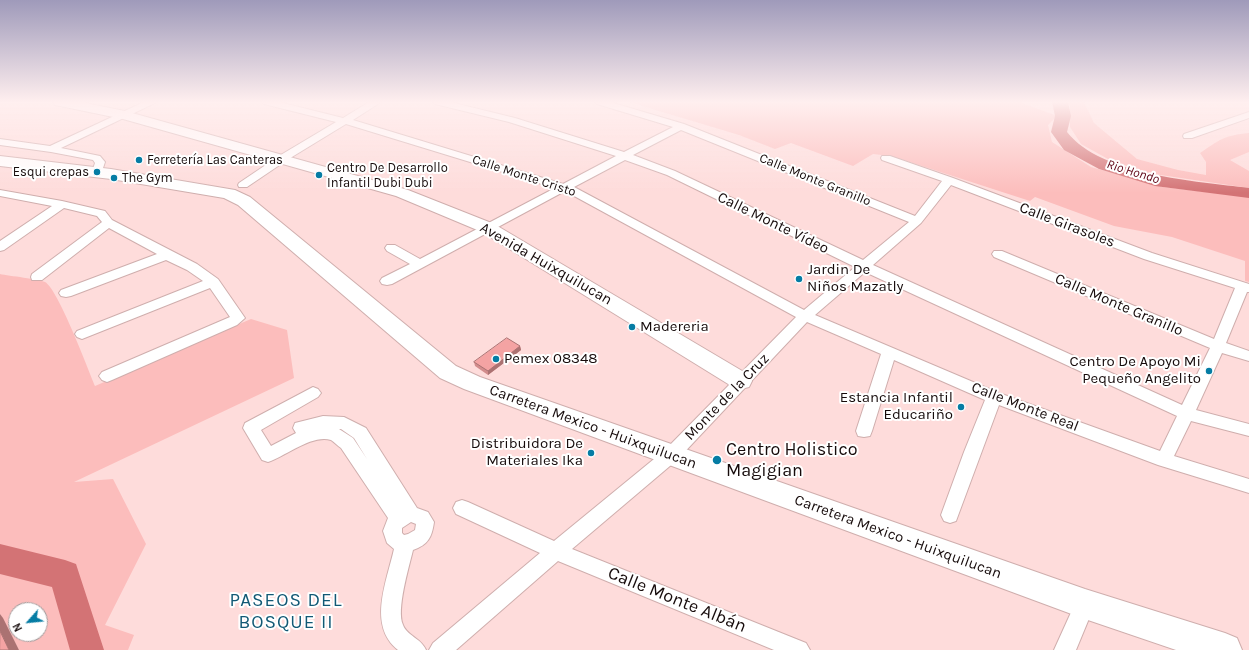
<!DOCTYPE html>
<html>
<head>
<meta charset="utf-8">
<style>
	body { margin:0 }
	#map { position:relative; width:1249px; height:650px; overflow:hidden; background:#fedcdb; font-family:Karla,sans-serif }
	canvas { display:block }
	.north { position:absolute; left:8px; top:602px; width:40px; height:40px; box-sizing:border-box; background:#fff; border:1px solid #a29d9d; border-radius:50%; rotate:243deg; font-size:11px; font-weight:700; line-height:16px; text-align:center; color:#160b0b }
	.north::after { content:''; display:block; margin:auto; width:14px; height:18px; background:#057ca4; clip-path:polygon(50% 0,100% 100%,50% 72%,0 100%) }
</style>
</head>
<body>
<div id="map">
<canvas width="1249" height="650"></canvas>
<div class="north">N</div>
</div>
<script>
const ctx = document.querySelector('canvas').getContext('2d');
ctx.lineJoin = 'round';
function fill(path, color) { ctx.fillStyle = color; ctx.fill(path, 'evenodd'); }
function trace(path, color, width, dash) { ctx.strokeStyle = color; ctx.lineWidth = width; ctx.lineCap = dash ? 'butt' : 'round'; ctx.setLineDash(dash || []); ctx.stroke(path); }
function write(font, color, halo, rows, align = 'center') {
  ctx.font = font + ' Karla,sans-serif'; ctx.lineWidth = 4; ctx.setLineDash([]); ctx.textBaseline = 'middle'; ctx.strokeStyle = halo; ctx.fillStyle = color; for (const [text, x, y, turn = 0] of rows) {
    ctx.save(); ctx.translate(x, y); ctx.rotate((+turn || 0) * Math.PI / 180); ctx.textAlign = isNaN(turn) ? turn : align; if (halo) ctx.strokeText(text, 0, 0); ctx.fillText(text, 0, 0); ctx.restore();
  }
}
fill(new Path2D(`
	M629,102H1020L1057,116L1048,125L1052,142L1091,167L1163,187L1249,197V282L1245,281V261L1172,237L1114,226L1035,197L1030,201L891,156L873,154L853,166L791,143L775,149L739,135Z
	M1066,102H1084L1094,123L1137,159L1178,170L1206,175V162L1200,153C1219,140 1225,135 1249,133V152L1230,160L1249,171V188L1147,173L1108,159L1081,144L1070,127V105Z
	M0,274C9,276 39,279 45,282C58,289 88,369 95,386L251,319L287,330L294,378L74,482L113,479L146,544L105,625L134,635L128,650H19L0,614ZM16,610H40V634H16Z`), '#fcbdbc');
fill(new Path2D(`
	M1052,102H1068L1071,116L1067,132C1102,176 1196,181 1249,188V198L1155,186L1099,169L1064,150L1051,132L1055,116Z
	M0,544L65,560L76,564L104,650H70L52,587L0,574Z`), '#d37375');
const street = new Path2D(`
	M144,102H157L61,148L100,156L105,162L101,174H93L92,172L95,163L93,160L51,152L0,145V139L50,146Z
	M262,102H279L343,118L369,102H381L353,120L563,184L616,156L509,122L435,104L433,102H450L515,118L624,152L673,127L597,104L595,102H610L684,124L915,216L942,181L882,160L881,158L882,156H890L953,178L1152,253L1249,284V292H1247L1226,343L1249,351V361L1222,353L1196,410L1249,424V436L1191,421L1174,456L1249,479V493L1158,465L999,405L956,521L950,523L944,521L941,515L964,452L985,400L894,360L872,431L870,436L864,437L858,436L856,431L881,354L807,322L677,460L572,549L806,643L810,650H774L558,561L456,650H429L433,643L540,553L456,514L453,508L456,502L462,500L468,502L554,541L665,450L796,317L565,191L392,284L387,285L382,284L380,281L382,278L410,264L387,251L385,248L387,245H395L420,259L555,188L346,124L287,160L247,187H239L238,185L239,183L279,156L336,122L264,104ZM681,130L909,222L863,260L675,171L633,155ZM625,160L667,175L855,267L804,310L574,187ZM951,185L1144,259L1235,288L1214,339L1002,251H994L992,254L994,257L1210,348L1182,405L873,265L921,223ZM865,272L1177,416L1160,451L999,393L815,315Z
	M1249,112V118L1192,138H1184L1183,136L1184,134Z
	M0,190L62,201L105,211L112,220L197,264L218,279L245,318L237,325L112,380L107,382L102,380L99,376L102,372L230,317L210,288L87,337L82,339L77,337L75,334L77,331L203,281L187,270L166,260L71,296L66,297L61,296L59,293L61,290L157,254L109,228L42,280H32L31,277L32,274L102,222L97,216L64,208L4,250L0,251V241L52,206L0,196Z
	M313,387L318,389L321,393L318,397L261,430L271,446L296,433L293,428L295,423L323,416L344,417L366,428L417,508L428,512L434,522C432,537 428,545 413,550C409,567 396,610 403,625C407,636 421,638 426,650H398C367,625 387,581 394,549L387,543L383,531L388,518L341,448C338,446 334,442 331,440C312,434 286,456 268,462L262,460L243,428L245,423ZM339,429H341L354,438L367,459L353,438ZM411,522L416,524L415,530L408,534L404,535L402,533V528Z
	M1085,594L1092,597L1095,604L1076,650H1054L1078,597Z`);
const secondary = new Path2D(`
	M53,102H80L125,111L408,190L494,224L749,375L752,381L749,387L741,389L733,387L482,232L396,196L123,119L60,106L55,105Z`);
const primary = new Path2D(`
	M0,156L111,169L235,190L250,197L456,366L480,377L1085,589L1225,633L1237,638L1242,650H1176L1085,619L464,389L440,378L238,205L224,198L111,179L0,166Z`);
trace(street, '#cfaead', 2);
trace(secondary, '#cfaead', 2);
trace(primary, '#cfaead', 2);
fill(street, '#fff');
fill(secondary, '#fff');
fill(primary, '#fff');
fill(new Path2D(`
	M520,346L521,350L488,375L475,366L474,362Z`), '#d28c8c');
fill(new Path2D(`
	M520,346L521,350L488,375V371Z
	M0,614L3,618L19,650H9L0,631Z`), '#ab7272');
const building = new Path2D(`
	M507,338L520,346L488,371L474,362Z
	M0,631L9,650H0Z`);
fill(building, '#f4a3a3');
trace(building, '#ab7272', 1);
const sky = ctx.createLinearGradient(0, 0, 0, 193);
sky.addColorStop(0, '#9f9aba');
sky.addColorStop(0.53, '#ffefef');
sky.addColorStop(1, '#ffefef00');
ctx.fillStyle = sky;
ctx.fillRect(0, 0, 1249, 193);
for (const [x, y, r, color] of [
	[139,160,4,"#057ca4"],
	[97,172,4,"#057ca4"],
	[319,175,4,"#057ca4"],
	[114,178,4,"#057ca4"],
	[799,279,4,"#057ca4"],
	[632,327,4,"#057ca4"],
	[496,359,4,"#057ca4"],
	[1209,371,4,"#057ca4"],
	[961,407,4,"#057ca4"],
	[591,453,4,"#057ca4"],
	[717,460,5,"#057ca4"]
]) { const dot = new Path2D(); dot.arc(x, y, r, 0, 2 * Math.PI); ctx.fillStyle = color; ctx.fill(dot); trace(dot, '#fff', 1.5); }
write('13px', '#160b0b', '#fff', [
	["Ferretería Las Canteras",147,160],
	["Centro De Desarrollo",327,168],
	["Infantil Dubi Dubi",327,183],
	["Esqui crepas",89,172,"right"],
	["The Gym",122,178]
], 'left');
write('italic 13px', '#5e0314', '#fff', [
	["Rio Hondo",1133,172,17]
]);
write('13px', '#160b0b', '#fff', [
	["Calle Monte Cristo",524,176,18],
	["Calle Monte Granillo",815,180,22]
]);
write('15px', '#160b0b', '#fff', [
	["Calle Monte Vídeo",773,223,26],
	["Calle Girasoles",1067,225,21],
	["Avenida Huixquilucan",546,264,30],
	["Calle Monte Granillo",1119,305,23],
	["Monte de la Cruz",727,397,-46],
	["Calle Monte Real",1025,407,21],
	["Carretera Mexico - Huixquilucan",593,427,20],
	["Carretera Mexico - Huixquilucan",898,537,20]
]);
write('15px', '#160b0b', '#fff', [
	["Jardin De",807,270],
	["Niños Mazatly",807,287],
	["Madereria",640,327],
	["Pemex 08348",504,359],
	["Centro De Apoyo Mi",1201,362,"right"],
	["Pequeño Angelito",1201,379,"right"],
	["Estancia Infantil",953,398,"right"],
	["Educariño",953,415,"right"],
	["Distribuidora De",583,444,"right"],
	["Materiales Ika",583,461,"right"]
], 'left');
write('18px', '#160b0b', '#fff', [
	["Centro Holistico",726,450],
	["Magigian",726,471]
], 'left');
write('18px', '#160b0b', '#fff', [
	["Calle Monte Albán",677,600,22]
]);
ctx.letterSpacing = '1px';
write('19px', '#125975', '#fff', [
	["PASEOS DEL",286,601],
	["BOSQUE II",286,623]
]);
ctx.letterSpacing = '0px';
</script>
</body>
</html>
